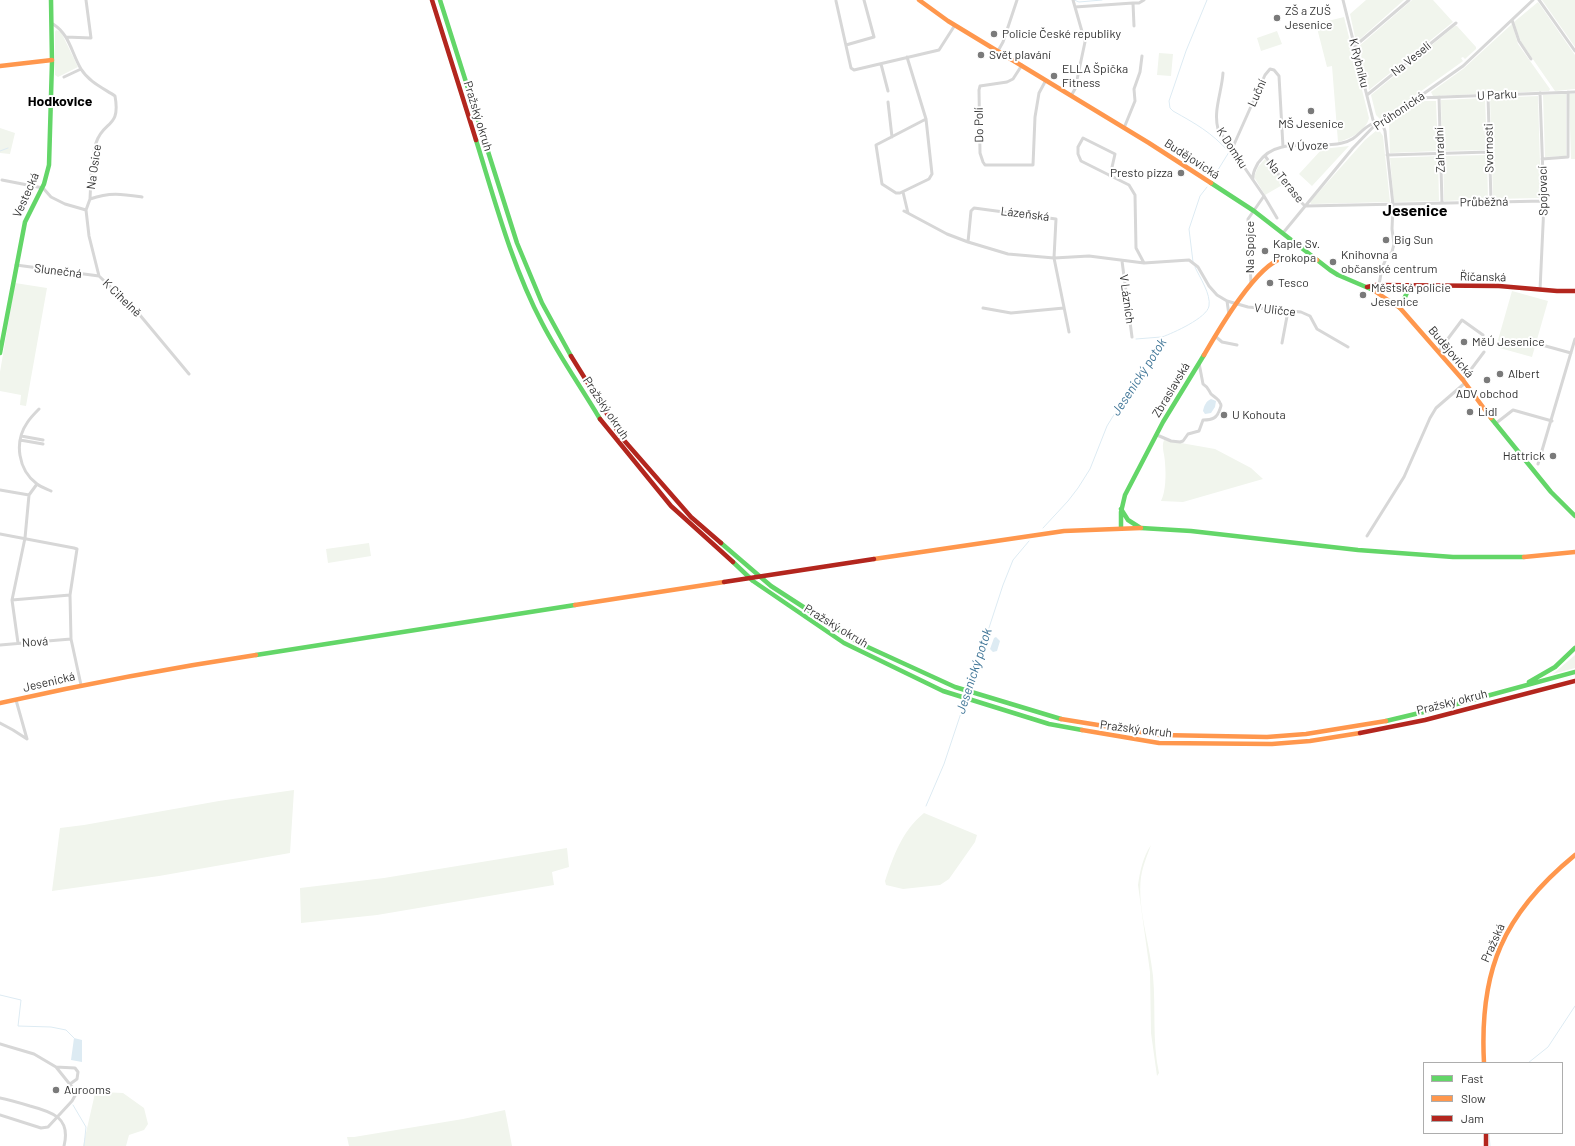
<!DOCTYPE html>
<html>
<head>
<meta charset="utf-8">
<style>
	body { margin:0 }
	#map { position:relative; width:1575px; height:1146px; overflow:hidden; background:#fff; font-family:Barlow,sans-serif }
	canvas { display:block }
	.legend { position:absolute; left:1423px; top:1062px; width:140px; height:72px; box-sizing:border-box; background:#fff; border:1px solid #adadad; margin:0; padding:5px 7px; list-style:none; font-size:12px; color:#333 }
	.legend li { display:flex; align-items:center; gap:8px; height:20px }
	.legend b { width:20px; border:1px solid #adadad }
</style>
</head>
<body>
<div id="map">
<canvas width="1575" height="1146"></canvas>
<ul class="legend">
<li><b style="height:5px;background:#63d668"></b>Fast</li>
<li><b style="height:5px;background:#ff974d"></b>Slow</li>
<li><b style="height:5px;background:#b3261e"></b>Jam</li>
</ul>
</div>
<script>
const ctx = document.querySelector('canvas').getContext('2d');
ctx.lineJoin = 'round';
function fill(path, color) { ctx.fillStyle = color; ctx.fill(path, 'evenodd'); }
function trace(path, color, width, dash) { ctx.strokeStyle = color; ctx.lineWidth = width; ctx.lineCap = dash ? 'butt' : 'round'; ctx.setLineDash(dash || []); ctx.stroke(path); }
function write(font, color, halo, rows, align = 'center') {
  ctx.font = font + ' Barlow,sans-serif'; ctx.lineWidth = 4; ctx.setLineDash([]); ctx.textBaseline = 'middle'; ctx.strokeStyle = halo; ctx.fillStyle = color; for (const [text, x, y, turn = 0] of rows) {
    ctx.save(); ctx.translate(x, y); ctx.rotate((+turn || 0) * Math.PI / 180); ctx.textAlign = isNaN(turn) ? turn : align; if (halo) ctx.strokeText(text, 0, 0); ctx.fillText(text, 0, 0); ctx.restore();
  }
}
fill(new Path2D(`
	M1366,0H1404L1360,39L1355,37L1350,14Z
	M1412,0H1433L1453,22L1369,90L1358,47Z
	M1542,0H1575V47Z
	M1538,2L1575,55V89L1555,91L1521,42L1514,22Z
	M1344,17L1369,118C1366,131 1350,139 1338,142L1332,66L1327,67L1316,24Z
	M1512,24L1518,44L1550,89L1549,91L1433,96L1431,92L1463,69Z
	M1455,26H1457L1476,47V49L1465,59L1463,57L1461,58L1463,61L1459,64L1399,107L1380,119L1376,115L1371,95Z
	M56,30L61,32L78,67L58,77L55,75V32Z
	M1277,31L1282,44L1261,51L1257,38Z
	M1159,53L1173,54L1171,76L1157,75Z
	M1566,94V156L1545,157L1543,95Z
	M1569,94H1575V159H1571Z
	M1538,96L1541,198L1493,199L1490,98Z
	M1485,98L1487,150L1442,151L1441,100Z
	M1418,101H1436L1438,151L1390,153L1389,122Z
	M0,128L15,133L10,154L0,153Z
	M1377,130H1379L1383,136L1390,202L1311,204L1310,202L1365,140Z
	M1349,146L1312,186L1299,174L1322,149Z
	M1487,155L1488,199L1444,201L1443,156Z
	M1438,156L1439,201L1394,202L1390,158Z
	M1265,159L1284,184L1265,195L1254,177L1258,167Z
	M15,283L47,288L26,406L20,405L21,395L0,391V372Z
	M1512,291L1548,301L1532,357L1496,347Z
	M1164,440L1215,449L1251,468L1263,479L1183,502L1161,501C1166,491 1166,474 1165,463C1165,455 1161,447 1164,440Z
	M369,543L371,556L328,563L326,549Z
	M1575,655V668L1553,674Z
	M294,790L290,853L159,876L52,891L60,828L84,825L219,801Z
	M924,813L977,835L975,842L949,879L940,885L903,889L886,885L885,881C894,855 902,831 924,813Z
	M1151,845C1147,856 1143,865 1141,877C1137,908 1150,944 1153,976C1156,1008 1152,1041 1159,1073L1157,1076L1151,1033L1150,972L1138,885C1140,871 1143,857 1151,845Z
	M567,848L569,867L552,872L554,885L377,915L301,923L300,888L384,878Z
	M96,1089L101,1092L123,1093L144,1108L148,1124L144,1130L129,1135L126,1146H83Z
	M505,1110L512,1146H349L347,1137H354L463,1119Z`), '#f1f5ed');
fill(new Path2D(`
	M1211,399L1216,401L1215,407L1211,413L1205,414L1203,411C1204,406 1206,401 1211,399Z
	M996,637L1000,641L997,651L993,652L990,649L994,638Z
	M74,1038L82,1040V1062L71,1060Z`), '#ddebf3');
trace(new Path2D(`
	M1074,0L1079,2L1102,0
	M1207,0L1186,51L1169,101L1170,108L1173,111C1196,124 1211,132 1229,152L1213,178
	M0,151L8,148
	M1193,262L1189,229L1200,196L1207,187
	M1136,339L1161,337
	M1139,375L1162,337C1173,333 1207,318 1209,306C1211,294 1200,278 1195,267
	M1043,528L1068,501L1078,488L1090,469L1107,426L1133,384
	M969,689L1003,585L1013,560L1029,541
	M926,806L944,764L965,701
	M0,995L21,1000L18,1026L51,1027L66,1030L74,1038
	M1528,1063L1548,1047L1575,1006
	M73,1105L86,1127L84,1146
	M1489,1133L1490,1146`), '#ddebf3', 1);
trace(new Path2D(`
	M1343,0L1373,120L1376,124
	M1539,0L1575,51
	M836,1L851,68L854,70L939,50L955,25
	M1133,3L1134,26
	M1075,7L1133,3H1139L1144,0
	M1512,20L1519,41L1531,59
	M53,24C70,35 71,52 81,69C89,82 103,88 115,96C121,129 103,120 96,143C91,160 91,181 90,199
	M66,37L91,38L86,0
	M846,45L874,37L864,0
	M1355,46L1409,0
	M998,51L1003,42L1017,0
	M907,57L926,119L932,174L929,179L900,193H896L882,184L876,145L926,119
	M881,64L888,91
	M1022,65L1013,79L1007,82L980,86L979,90L980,153L983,162L985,165H1033L1035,117L1039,93L1046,80
	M1223,73C1222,91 1213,111 1218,129L1264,196L1248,219L1251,284
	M64,77L81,69
	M1367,95L1456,23
	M1488,95L1491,201
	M1071,96L1075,89L1085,42L1073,0
	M1439,97L1442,203
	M1418,98L1575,92
	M888,102L892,137
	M1124,128L1135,101L1134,89L1140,72L1142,56
	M1232,149L1265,75L1270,69L1274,70L1279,76L1283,147
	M1387,155L1489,152
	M1265,156L1294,195L1305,206L1544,201
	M1542,159L1568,157V92
	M1110,176L1115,154L1083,138L1078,147V154L1081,161L1129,185L1135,195L1136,248L1144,263
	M2,180L43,188L51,197L65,204L86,210
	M1253,180C1252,173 1255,169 1258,163C1277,135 1315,150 1342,143C1357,140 1359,131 1370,125C1373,123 1378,124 1382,123L1463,66L1533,0
	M903,192L908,213
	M1264,196L1277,218
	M86,210L89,236L99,276L139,314L189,374
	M86,210L90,199C110,192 122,194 142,197
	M904,211L947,234L968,242L1008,254L1054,258L1089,256L1144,263L1189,260L1198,267L1209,286L1217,295L1227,301L1248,307L1301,312L1310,316L1317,329L1348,347
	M1283,233L1353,148L1376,124
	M968,242L971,211L974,208L1056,219L1054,258L1069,332
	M1122,261L1132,337
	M16,265L99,276
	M1379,285L1382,268L1386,259L1392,252L1394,244L1392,229L1393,205L1385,131L1382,123
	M1540,290L1544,204L1540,93
	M1227,301L1229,315
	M983,308L1011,313L1064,308
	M1215,336L1222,342L1237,345
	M1282,343L1288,311
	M1542,345L1571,353
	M1438,352L1462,320L1483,335
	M1463,380L1484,352
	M39,409C35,413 30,418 27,423C14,442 18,470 37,484C41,487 47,489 51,491
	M1495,424L1513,410L1552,421
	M1157,435L1171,441L1180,442L1183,441L1188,434L1199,431L1203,420C1213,420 1217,418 1220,409C1221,406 1222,405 1220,403C1219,399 1214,397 1211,394C1208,389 1208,387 1203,384L1199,363
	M21,436L43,440
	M20,440L43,444
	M1538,464L1575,339
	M0,490L29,495L37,484
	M0,534L74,548L77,549L70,595L71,639L81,685
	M1367,536L1404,477L1430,418L1436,408L1465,383
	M12,600L70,595
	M18,643L12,600L25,538L29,495
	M0,645L71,639
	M0,723L13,730L27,739L16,700
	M0,1044L34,1054L56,1067L75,1068L78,1072L77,1079L70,1084
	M0,1098C10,1100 20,1103 30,1106C53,1112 71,1118 64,1146
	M0,1115L41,1128L48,1127L72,1101L76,1094L72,1087L56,1067`), '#d7d7d7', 3);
trace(new Path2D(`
	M440,0L517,243L542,303L571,356
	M476,140C495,201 512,266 542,323C559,356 581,387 600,419
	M1211,183L1254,211L1330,270L1338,275L1373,290
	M1400,308L1410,286
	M0,353L25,222L44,184L49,165L52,62L51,0
	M1491,418L1551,492L1575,516
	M1121,509L1128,520L1139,527
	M1121,528V512L1125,495L1163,422L1204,355
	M1141,528L1191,531L1358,550L1453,557H1524
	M721,543L771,586L859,643L955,687L1061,719
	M733,562L753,581L844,643L943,691L1049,724L1082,730
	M256,655L575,605
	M1529,682L1555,667L1575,648
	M1386,721L1461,703L1575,672`), '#63d668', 4.5);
trace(new Path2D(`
	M919,0L948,21L1149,143L1211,183
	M0,66L52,60
	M1373,290L1400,308L1463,380L1491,418
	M1204,355C1218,331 1256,265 1283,258C1294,255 1306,259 1317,260
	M1524,557L1575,552
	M874,559L1064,531L1141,528
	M575,605L724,582
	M0,703C85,684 170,668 256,655
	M1061,719L1160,735L1267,737L1306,734L1386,721
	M1082,730L1159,743L1272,744L1310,741L1360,733
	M1484,1063C1479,970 1503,914 1575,855`), '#ff974d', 4.5);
trace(new Path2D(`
	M432,0L476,140
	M1367,287L1376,285L1499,286L1557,291H1575
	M571,356L622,438L691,517L721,543
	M600,419L671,506L733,562
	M724,582L874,559
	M1360,733L1425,720L1575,681
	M1486,1133V1146`), '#b3261e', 4.5);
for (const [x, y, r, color] of [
	[1277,18,4,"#7a7a7a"],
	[994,34,4,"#7a7a7a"],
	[981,55,4,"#7a7a7a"],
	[1054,76,4,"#7a7a7a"],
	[1311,111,4,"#7a7a7a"],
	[1181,173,4,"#7a7a7a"],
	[1386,240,4,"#7a7a7a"],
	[1265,251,4,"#7a7a7a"],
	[1333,262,4,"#7a7a7a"],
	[1270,283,4,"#7a7a7a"],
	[1363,295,4,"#7a7a7a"],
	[1464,342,4,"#7a7a7a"],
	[1500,374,4,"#7a7a7a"],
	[1487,380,4,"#7a7a7a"],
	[1470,412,4,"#7a7a7a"],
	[1224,415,4,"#7a7a7a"],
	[1553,456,4,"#7a7a7a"],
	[56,1090,4,"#7a7a7a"]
]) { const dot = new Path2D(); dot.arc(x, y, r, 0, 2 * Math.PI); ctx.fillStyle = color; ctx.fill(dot); trace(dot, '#fff', 1.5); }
write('12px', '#333', '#fff', [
	["ZŠ a ZUŠ",1285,11],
	["Jesenice",1285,25],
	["Policie České republiky",1002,34],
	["Svět plavání",989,55],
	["ELLA Špička",1062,69],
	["Fitness",1062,83],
	["MŠ Jesenice",1311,124,"center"],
	["Presto pizza",1173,173,"right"],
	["Big Sun",1394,240],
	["Kaple Sv.",1273,244],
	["Prokopa",1273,258],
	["Knihovna a",1341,255],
	["občanské centrum",1341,269],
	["Tesco",1278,283],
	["Městská policie",1371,288],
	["Jesenice",1371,302],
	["MěÚ Jesenice",1472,342],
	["Albert",1508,374],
	["ADV obchod",1487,394,"center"],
	["Lidl",1478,412],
	["U Kohouta",1232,415],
	["Hattrick",1545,456,"right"],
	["Aurooms",64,1090]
], 'left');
write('12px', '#333', '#fff', [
	["Na Veselí",1411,59,-39],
	["K Rybníku",1359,63,76],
	["Luční",1257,93,-66],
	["U Parku",1497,95,-3],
	["Průhonická",1399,111,-34],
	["Pražský okruh",478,116,73],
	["Do Polí",979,125,-91],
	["V Úvoze",1308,146,-3],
	["K Domku",1232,148,57],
	["Svornosti",1489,148,-91],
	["Zahradní",1440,150,-92],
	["Budějovická",1192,159,33],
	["Na Osice",94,167,-82],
	["Na Terase",1285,181,51],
	["Spojovací",1543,191,-91],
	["Vestecká",26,195,-66],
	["Průběžná",1484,202,-1],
	["Lázeňská",1025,214,7],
	["Na Spojce",1250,247,-90],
	["Slunečná",58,271,7],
	["Říčanská",1483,277,1],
	["K Cihelně",122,298,44],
	["V Lázních",1127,299,82],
	["V Uličce",1275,310,6],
	["Budějovická",1451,352,50],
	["Zbraslavská",1171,390,-59],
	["Pražský okruh",606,408,56],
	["Pražský okruh",836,626,31],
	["Nová",35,642,-4],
	["Jesenická",49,682,-13],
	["Pražský okruh",1452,702,-14],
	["Pražský okruh",1136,729,7],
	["Pražská",1493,943,-66]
]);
write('italic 13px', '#3f7597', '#fff', [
	["Jesenický potok",1139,377,-57],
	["Jesenický potok",974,671,-72]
]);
write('bold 14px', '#000', '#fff', [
	["Hodkovice",60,101]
]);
write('bold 16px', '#000', '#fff', [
	["Jesenice",1415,211]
]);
</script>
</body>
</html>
